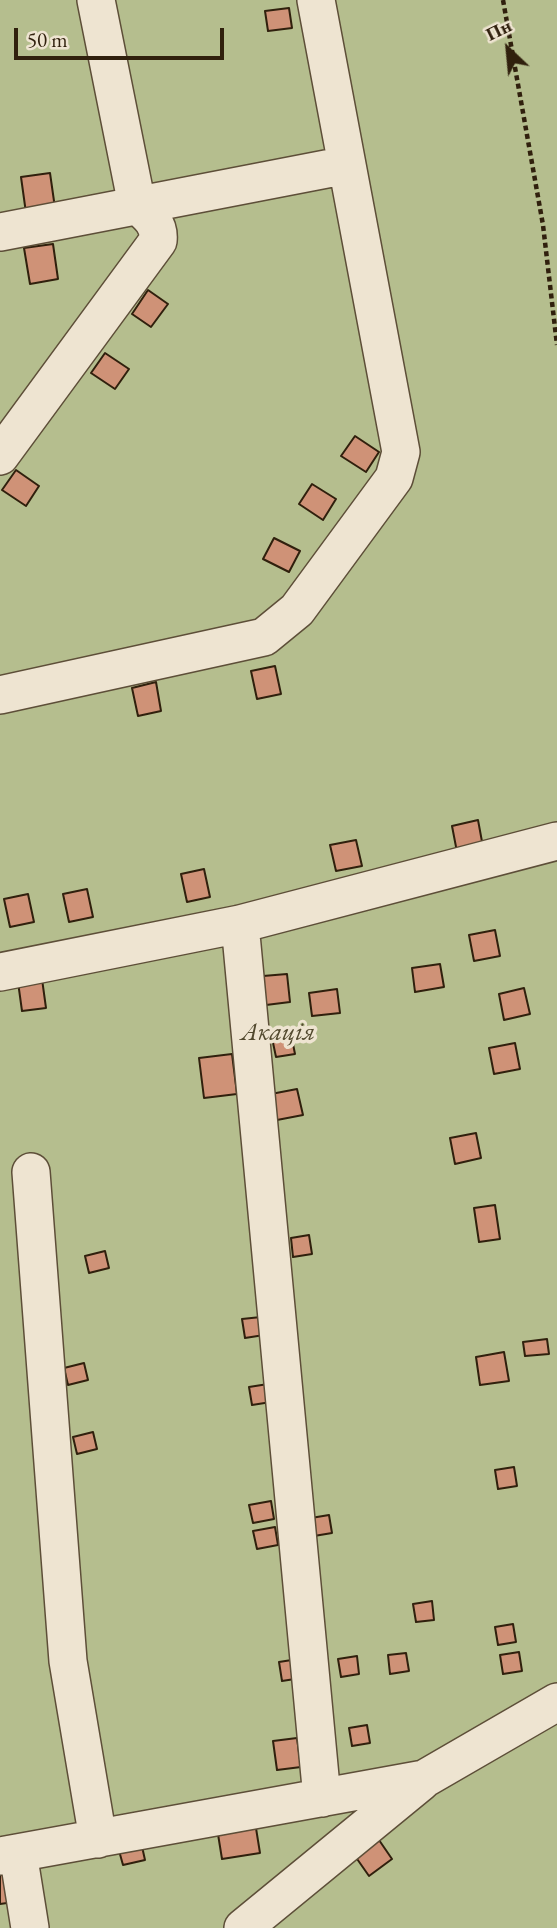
<!DOCTYPE html>
<html>
<head>
<meta charset="utf-8">
<style>
	body { margin:0 }
	#map { position:relative; width:557px; height:1928px; overflow:hidden; background:#e5d6b8; font-family:"EB Garamond",serif }
	canvas { display:block }
	.north { position:absolute; left:473px; top:14px; width:70px; height:70px; -webkit-text-stroke:5px #eee4d1; paint-order:stroke; rotate:334deg; font-size:19px; font-weight:700; line-height:28px; text-align:center; color:#30200d }
	.north::after { content:''; display:block; margin:auto; width:24px; height:32px; background:#30200d; clip-path:polygon(50% 0,100% 100%,50% 72%,0 100%) }
	.scale { position:absolute; left:14px; top:28px; width:210px; height:32px; box-sizing:border-box; border:4px solid #30200d; border-top:0; padding-left:9px; font-size:21px; line-height:24px; white-space:nowrap; color:#30200d; -webkit-text-stroke:5px #eee4d1; paint-order:stroke }
</style>
</head>
<body>
<div id="map">
<canvas width="557" height="1928"></canvas>
<div class="north">Пн</div>
<div class="scale">50 m</div>
</div>
<script>
const ctx = document.querySelector('canvas').getContext('2d');
ctx.lineJoin = 'round';
function fill(path, color) { ctx.fillStyle = color; ctx.fill(path, 'evenodd'); }
function trace(path, color, width, dash) { ctx.strokeStyle = color; ctx.lineWidth = width; ctx.lineCap = dash ? 'butt' : 'round'; ctx.setLineDash(dash || []); ctx.stroke(path); }
function write(font, color, halo, rows, align = 'center') {
  ctx.font = font + ' "EB Garamond",serif'; ctx.lineWidth = 7; ctx.setLineDash([]); ctx.textBaseline = 'middle'; ctx.strokeStyle = halo; ctx.fillStyle = color; for (const [text, x, y, turn = 0] of rows) {
    ctx.save(); ctx.translate(x, y); ctx.rotate((+turn || 0) * Math.PI / 180); ctx.textAlign = isNaN(turn) ? turn : align; if (halo) ctx.strokeText(text, 0, 0); ctx.fillText(text, 0, 0); ctx.restore();
  }
}
fill(new Path2D(`
	M0,0H557V1928H0Z`), '#b5be8e');
const building = new Path2D(`
	M289,8L292,28L268,31L265,11Z
	M50,173L55,208L26,213L21,177Z
	M53,244L58,279L30,284L24,248Z
	M148,290L168,304L151,327L132,314Z
	M105,353L129,369L115,389L91,373Z
	M355,436L379,452L366,472L341,456Z
	M16,470L39,486L26,506L2,490Z
	M312,484L336,499L323,520L299,504Z
	M274,538L300,551L289,572L263,559Z
	M275,666L281,694L257,699L251,671Z
	M156,682L161,711L138,716L132,688Z
	M478,820L483,847L457,852L452,826Z
	M356,840L362,866L336,871L330,845Z
	M204,869L210,897L187,902L181,874Z
	M87,889L93,917L69,922L63,894Z
	M28,894L34,922L10,927L4,899Z
	M495,930L500,956L474,961L469,935Z
	M440,964L444,987L415,992L412,968Z
	M287,974L290,1002L266,1005L263,976Z
	M42,979L46,1008L22,1011L18,982Z
	M524,988L530,1014L504,1020L499,994Z
	M337,989L340,1013L312,1016L309,993Z
	M291,1034L295,1054L276,1057L272,1038Z
	M515,1043L520,1069L494,1074L489,1048Z
	M232,1054L237,1094L204,1098L199,1058Z
	M297,1089L303,1115L277,1120L271,1094Z
	M476,1133L481,1158L455,1164L450,1138Z
	M495,1205L500,1239L479,1242L474,1208Z
	M309,1235L312,1254L293,1257L291,1238Z
	M105,1251L109,1268L89,1273L85,1256Z
	M261,1317L264,1335L245,1338L242,1319Z
	M547,1339L549,1354L525,1356L523,1342Z
	M504,1352L509,1381L480,1385L476,1357Z
	M84,1363L88,1380L68,1385L64,1368Z
	M268,1384L271,1402L252,1405L249,1387Z
	M93,1432L97,1449L77,1454L73,1437Z
	M514,1467L517,1486L498,1489L495,1470Z
	M271,1501L274,1519L253,1523L249,1505Z
	M329,1515L332,1533L314,1536L311,1518Z
	M275,1527L278,1545L257,1549L253,1531Z
	M432,1601L434,1620L416,1622L413,1604Z
	M513,1624L516,1642L498,1645L495,1627Z
	M519,1652L522,1671L503,1674L500,1655Z
	M406,1653L409,1671L390,1674L388,1655Z
	M357,1656L359,1674L341,1677L338,1659Z
	M298,1659L301,1678L282,1681L279,1662Z
	M367,1725L370,1743L352,1746L349,1728Z
	M297,1738L301,1767L277,1770L273,1741Z
	M255,1822L260,1853L222,1859L217,1828Z
	M379,1840L392,1859L369,1876L355,1856Z
	M141,1842L145,1860L123,1865L118,1847Z
	M10,1874L14,1902L0,1904V1875Z`);
fill(building, '#cf9277');
trace(building, '#30200d', 2);
const minor = new Path2D(`
	M0,232L347,165
	M0,456L158,241C160,224 149,215 137,205L96,0
	M0,695L264,637L297,610L394,478L401,452L316,0
	M240,924L322,1798
	M0,972L240,924L557,841
	M31,1172L68,1661L98,1839
	M18,1853L30,1928
	M0,1856L424,1779L557,1702
	M243,1928L421,1782`);
trace(minor, '#5d4e38', 40);
trace(new Path2D(`
	M503,0L543,225L557,345`), '#30200d', 4.5, [5, 3.5]);
trace(minor, '#eee4d1', 37);
write('italic 26px', '#51482d', '#eee4d1', [
	["Акація",278,1033]
]);
</script>
</body>
</html>
